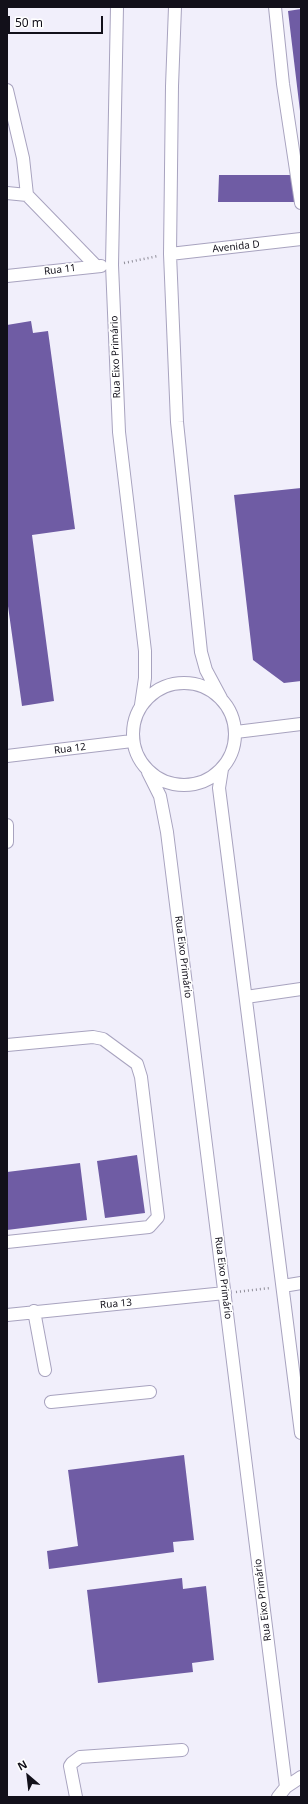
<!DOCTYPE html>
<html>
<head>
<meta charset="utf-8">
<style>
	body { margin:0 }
	#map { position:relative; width:308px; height:1804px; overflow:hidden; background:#f1effb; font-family:"Noto Sans",sans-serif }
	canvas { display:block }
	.frame { position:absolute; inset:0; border:8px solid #12101a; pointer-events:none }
	.north { position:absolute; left:8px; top:1756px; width:40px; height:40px; -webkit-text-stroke:3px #fff; paint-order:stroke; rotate:332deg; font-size:11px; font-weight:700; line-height:16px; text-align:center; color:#12101a }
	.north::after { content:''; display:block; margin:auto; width:14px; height:18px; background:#12101a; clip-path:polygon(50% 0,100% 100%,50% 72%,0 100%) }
	.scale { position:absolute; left:8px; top:16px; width:95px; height:18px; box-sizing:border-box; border:2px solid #12101a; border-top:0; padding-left:5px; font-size:12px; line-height:14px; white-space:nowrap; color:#12101a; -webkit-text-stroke:3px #fff; paint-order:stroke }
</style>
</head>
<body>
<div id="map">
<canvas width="308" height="1804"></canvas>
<div class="frame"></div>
<div class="north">N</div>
<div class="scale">50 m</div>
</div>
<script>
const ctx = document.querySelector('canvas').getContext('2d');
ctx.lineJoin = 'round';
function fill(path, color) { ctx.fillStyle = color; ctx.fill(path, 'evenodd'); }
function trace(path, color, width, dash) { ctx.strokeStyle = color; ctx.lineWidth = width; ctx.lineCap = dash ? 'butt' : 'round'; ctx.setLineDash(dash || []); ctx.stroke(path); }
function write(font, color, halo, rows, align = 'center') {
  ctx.font = font + ' "Noto Sans",sans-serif'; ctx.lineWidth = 3.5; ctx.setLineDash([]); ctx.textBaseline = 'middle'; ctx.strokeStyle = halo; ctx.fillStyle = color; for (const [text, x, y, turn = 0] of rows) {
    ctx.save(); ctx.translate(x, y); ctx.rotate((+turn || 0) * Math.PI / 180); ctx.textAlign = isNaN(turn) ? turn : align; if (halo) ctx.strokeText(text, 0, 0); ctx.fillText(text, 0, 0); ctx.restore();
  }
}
fill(new Path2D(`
	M301,9V111H300L288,11Z
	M219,175H294V202H218Z
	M31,321L33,333L48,331L75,529L32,535L54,701L22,706L7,599V325Z
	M301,488V681L284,683L253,660L234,495Z
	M137,1155L145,1213L105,1218L97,1161Z
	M80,1163L87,1220L7,1230V1172Z
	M184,1455L194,1540L173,1542L174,1552L49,1569L47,1551L78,1546L68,1470Z
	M182,1578L183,1589L206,1586L214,1660L192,1663L193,1672L98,1683L87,1590Z`), '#6f5ca4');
const minor = new Path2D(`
	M117,7L112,265L119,432L145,651V678L141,705
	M175,7L172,86L170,254L177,422L201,652L206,670L221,698
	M275,7L283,84L301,203
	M7,90L23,158L27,195L96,266
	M7,193L27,195
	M170,254L301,239
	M7,276L101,266
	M133 734a51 51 0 1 1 102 0a51 51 0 1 1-102 0Z
	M236,732L301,724
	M7,756L132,741
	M222,769L219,788L301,1433
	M148,772L160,796L167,832L286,1787
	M7,825V842
	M246,997L301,989
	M7,1045L93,1037L103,1039L137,1064L141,1077L158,1217L149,1227L7,1242
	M283,1286L301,1283
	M34,1311L45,1370
	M7,1315L225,1293
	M51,1402L150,1392
	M76,1797L70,1766L72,1763L80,1757L182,1750
	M278,1797L286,1787L301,1777`);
trace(minor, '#a8a3bf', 14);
trace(new Path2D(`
	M124,263L158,256
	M236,1292L270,1288`), '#8f8d98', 2.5, [1, 3]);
trace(minor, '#fff', 12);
write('10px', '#12101a', '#fff', [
	["Avenida D",236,247,-6],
	["Rua 11",60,270,-7],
	["Rua Eixo Primário",116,357,-92],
	["Rua 12",70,749,-7],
	["Rua Eixo Primário",183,957,83],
	["Rua Eixo Primário",223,1278,83],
	["Rua 13",116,1304,-5],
	["Rua Eixo Primário",263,1600,-97]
]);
</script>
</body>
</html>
